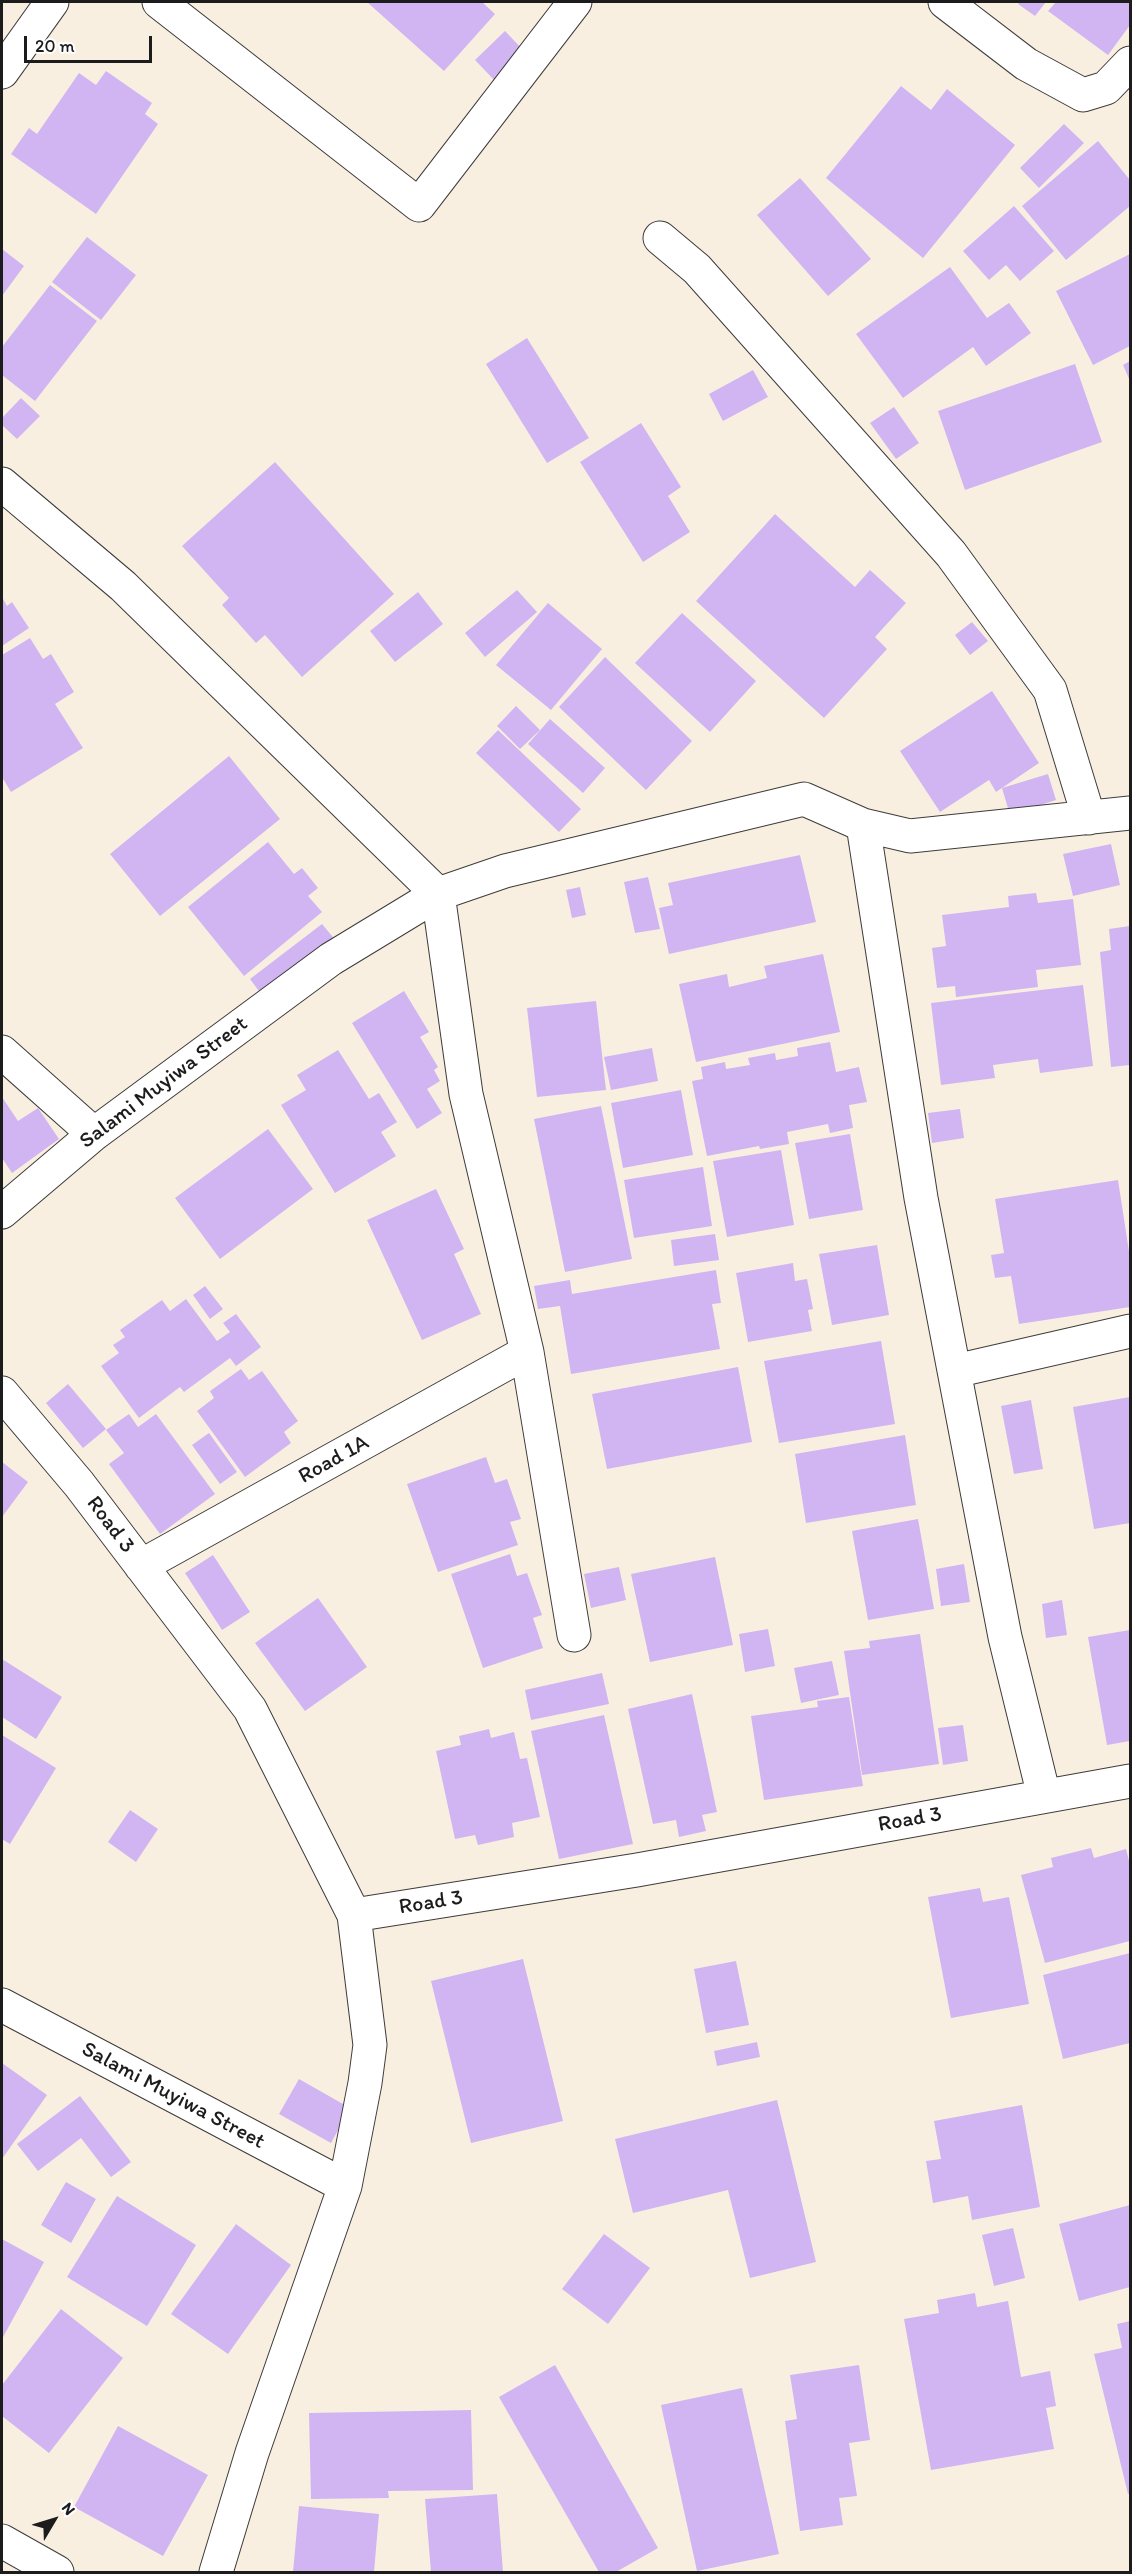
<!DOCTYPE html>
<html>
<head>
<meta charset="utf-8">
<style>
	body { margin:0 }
	#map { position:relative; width:1132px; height:2574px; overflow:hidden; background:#f9efe1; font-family:Itim,sans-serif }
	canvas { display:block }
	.frame { position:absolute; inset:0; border:3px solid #1c1c1c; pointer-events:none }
	.north { position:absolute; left:24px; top:2490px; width:60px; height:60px; -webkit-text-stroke:4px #fff; paint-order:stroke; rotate:52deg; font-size:16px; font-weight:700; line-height:24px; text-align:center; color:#1c1c1c }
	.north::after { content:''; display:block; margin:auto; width:21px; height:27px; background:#1c1c1c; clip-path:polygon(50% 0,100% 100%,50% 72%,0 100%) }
	.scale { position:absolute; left:24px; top:36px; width:128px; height:27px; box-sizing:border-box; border:3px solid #1c1c1c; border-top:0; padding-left:8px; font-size:18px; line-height:21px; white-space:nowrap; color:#1c1c1c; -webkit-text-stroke:4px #fff; paint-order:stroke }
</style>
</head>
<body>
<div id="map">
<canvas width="1132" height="2574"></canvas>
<div class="frame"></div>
<div class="north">N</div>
<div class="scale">20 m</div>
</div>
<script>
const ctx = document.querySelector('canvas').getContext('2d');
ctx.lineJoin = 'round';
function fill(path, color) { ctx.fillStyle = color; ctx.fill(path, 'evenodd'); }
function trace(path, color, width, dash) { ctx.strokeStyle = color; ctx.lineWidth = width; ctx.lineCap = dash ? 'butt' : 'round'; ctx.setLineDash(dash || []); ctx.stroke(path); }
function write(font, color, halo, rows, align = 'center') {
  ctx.font = font + ' Itim,sans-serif'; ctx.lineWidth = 5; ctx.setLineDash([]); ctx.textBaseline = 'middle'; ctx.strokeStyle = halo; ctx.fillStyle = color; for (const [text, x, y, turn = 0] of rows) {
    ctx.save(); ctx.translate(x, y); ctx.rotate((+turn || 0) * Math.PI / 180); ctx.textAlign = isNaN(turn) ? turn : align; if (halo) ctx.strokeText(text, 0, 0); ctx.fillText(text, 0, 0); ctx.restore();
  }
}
fill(new Path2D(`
	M367,2H482L495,14L444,71Z
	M1020,2H1046L1035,16L1018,4Z
	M1056,2H1130V25L1108,55L1048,11Z
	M505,31L526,53L496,82L475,60Z
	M106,71L152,103L145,114L158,124L96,214L11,154L29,128L37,134L79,73L96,85Z
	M901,86L931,110L947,89L1015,145L923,258L826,178Z
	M1064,124L1084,143L1039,188L1020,168Z
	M1098,141L1130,180V206L1066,260L1022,206Z
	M800,178L871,259L828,296L757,215Z
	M1014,206L1054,251L1020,281L1006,265L989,280L963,251Z
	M87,237L136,275L101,320L52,282Z
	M2,249L24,266L2,296Z
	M1130,254V346L1093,365L1056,291Z
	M950,267L987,318L1009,303L1031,333L986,366L973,347L903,398L856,334Z
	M50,285L97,321L35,401L2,375V347Z
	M527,338L589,438L547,463L486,364Z
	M1130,361V381L1123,365Z
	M1075,364L1102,442L965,490L938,411Z
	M753,370L768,397L723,421L709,394Z
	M21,398L40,416L17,439L2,425V418Z
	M894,407L919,443L896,459L870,423Z
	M641,423L681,487L668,496L690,532L643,562L580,462Z
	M275,462L394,594L302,677L265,635L256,643L222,605L229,598L182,546Z
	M775,514L855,587L870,570L906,603L875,637L887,649L824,718L696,601Z
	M517,590L537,612L485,657L465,633Z
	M418,592L443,624L395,662L370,631Z
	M2,597L7,606L12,602L29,628L2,646Z
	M548,603L602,649L551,710L496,665Z
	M682,613L756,681L710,732L635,663Z
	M972,622L988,641L970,655L955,635Z
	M30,638L43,659L51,654L74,692L55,704L83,748L11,792L2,777V655Z
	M605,657L692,741L646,790L559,707Z
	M992,691L1039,763L996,792L989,780L940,812L900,751Z
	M516,706L540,730L520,749L497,726Z
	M550,719L605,768L583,793L528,744Z
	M498,730L581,809L559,832L476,753Z
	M229,756L280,819L160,916L110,854Z
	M1048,774L1056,800L1010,815L1002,788Z
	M268,842L294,874L302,868L318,888L308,896L322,912L244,976L188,907Z
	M1111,844L1120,885L1073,896L1063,854Z
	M800,855L816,922L669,954L659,908L673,905L668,883Z
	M648,877L660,929L635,933L624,882Z
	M580,887L586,915L572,918L566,890Z
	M1036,893L1038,903L1073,899L1081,965L1036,970L1038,987L956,997L955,986L937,988L932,948L946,946L942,915L1009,907L1008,896Z
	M322,924L337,942L264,998L250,979Z
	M1130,926V1065L1111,1067L1100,952L1111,950L1109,929Z
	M823,954L840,1032L696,1062L679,984L727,974L729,987L767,978L764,966Z
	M1083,985L1093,1066L1040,1073L1038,1059L993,1065L995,1078L941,1085L931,1003Z
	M404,991L429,1032L420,1037L438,1067L434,1070L440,1081L427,1089L442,1113L417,1129L352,1023Z
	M596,1001L606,1090L537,1097L527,1008Z
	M830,1042L836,1072L859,1067L867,1102L849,1105L853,1128L830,1133L828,1124L787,1132L789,1144L760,1149L759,1146L707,1156L692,1081L703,1079L701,1067L725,1062L726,1069L750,1065L748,1058L775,1053L776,1060L798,1056L797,1048Z
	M652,1048L658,1081L611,1090L604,1057Z
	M338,1050L369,1099L379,1093L397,1122L381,1132L396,1156L335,1193L281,1105L306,1090L297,1075Z
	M681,1090L693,1155L623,1168L611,1103Z
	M2,1097L18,1121L38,1108L59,1139L12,1173L2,1158Z
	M601,1106L632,1259L565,1272L534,1119Z
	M960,1109L964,1138L932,1143L928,1113Z
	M268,1129L313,1189L220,1259L175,1198Z
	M850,1134L863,1210L809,1219L795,1143Z
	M781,1150L794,1225L727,1237L713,1161Z
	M703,1167L712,1226L634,1238L624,1180Z
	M1118,1180L1130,1258V1307L1019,1324L1011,1276L995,1278L991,1255L1004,1253L995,1199Z
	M436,1189L464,1249L454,1254L481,1314L422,1340L367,1220Z
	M715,1234L719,1260L674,1266L671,1240Z
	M877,1245L889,1315L832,1325L819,1254Z
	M793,1263L795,1281L807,1279L813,1309L808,1310L812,1331L748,1342L736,1273Z
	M716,1270L721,1303L712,1304L720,1349L571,1374L560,1306L538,1309L534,1286L570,1280L572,1294Z
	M205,1286L223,1309L210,1319L193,1295Z
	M186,1299L217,1341L230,1332L223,1323L236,1314L261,1347L236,1366L230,1358L184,1392L180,1387L139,1418L101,1366L119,1353L113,1345L125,1337L120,1330L162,1300L170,1311Z
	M881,1341L895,1424L779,1443L764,1361Z
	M738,1367L752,1442L607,1469L592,1394Z
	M241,1369L249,1380L262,1371L298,1421L284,1432L291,1443L245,1477L197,1411L214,1398L210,1391Z
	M68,1384L106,1429L83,1448L46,1403Z
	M1130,1397V1523L1094,1529L1073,1407Z
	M1031,1400L1043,1469L1014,1474L1001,1406Z
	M129,1414L138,1427L156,1414L215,1494L160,1534L109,1464L124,1453L106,1430Z
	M209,1433L237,1472L220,1484L192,1445Z
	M905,1435L916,1505L806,1523L795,1454Z
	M486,1457L495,1483L507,1479L521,1519L510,1522L518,1545L438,1572L407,1484Z
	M2,1462L28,1482L2,1517Z
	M918,1519L934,1609L868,1620L852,1531Z
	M510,1554L517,1576L527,1573L542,1615L533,1618L543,1648L483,1668L451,1574Z
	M213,1555L250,1612L222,1630L185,1573Z
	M715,1557L733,1645L650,1662L631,1574Z
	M964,1564L970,1602L941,1606L936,1569Z
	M619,1567L626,1600L591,1608L584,1574Z
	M318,1598L367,1667L305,1711L255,1643Z
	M1062,1600L1067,1635L1046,1638L1042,1604Z
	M768,1629L775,1666L745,1672L739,1634Z
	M1130,1630V1741L1107,1745L1088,1637Z
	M920,1634L939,1764L862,1775L844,1651L870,1648L869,1641Z
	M2,1659L62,1697L36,1739L2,1717Z
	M832,1661L839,1695L801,1703L794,1668Z
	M602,1673L609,1704L531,1720L525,1690Z
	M692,1694L717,1812L702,1815L706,1831L679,1837L676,1820L653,1824L628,1709Z
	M849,1697L863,1786L764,1800L751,1716L818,1707L817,1701Z
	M604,1715L633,1844L559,1859L531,1731Z
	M963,1725L968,1761L943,1765L938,1728Z
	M489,1729L491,1738L514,1732L520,1759L527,1758L540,1817L512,1823L514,1837L478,1845L475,1835L455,1839L436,1751L461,1745L459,1736Z
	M2,1735L56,1768L10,1844L2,1839Z
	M130,1810L158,1829L136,1862L108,1842Z
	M1091,1848L1094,1858L1126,1849L1130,1865V1941L1045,1963L1021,1875L1053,1867L1051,1858Z
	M980,1888L983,1902L1009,1897L1029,2004L951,2018L928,1897Z
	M1130,1953V2043L1063,2059L1043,1975Z
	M523,1959L563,2121L471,2143L431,1981Z
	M736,1961L749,2025L706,2033L694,1969Z
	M757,2042L760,2057L717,2066L714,2051Z
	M2,2063L47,2095L2,2159Z
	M299,2079L350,2108L331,2143L279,2114Z
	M80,2096L131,2162L111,2177L81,2138L38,2171L17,2144Z
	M777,2100L816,2262L750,2278L728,2190L633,2213L615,2139Z
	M1022,2105L1040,2207L972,2220L968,2196L933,2203L926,2161L941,2159L934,2121Z
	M66,2182L96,2199L71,2243L41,2225Z
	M117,2196L196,2245L147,2326L67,2277Z
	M1130,2205V2287L1079,2301L1059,2224Z
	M236,2224L291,2265L228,2354L171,2314Z
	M1013,2228L1025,2278L994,2286L982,2235Z
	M604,2234L650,2268L608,2324L562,2289Z
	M2,2239L44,2262L2,2339Z
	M975,2293L977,2307L1008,2301L1021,2377L1050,2371L1056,2406L1046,2408L1054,2449L931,2470L904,2319L939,2313L937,2300Z
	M61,2309L123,2358L49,2453L2,2416V2385Z
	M1130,2321V2493L1128,2494L1094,2354L1122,2348L1117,2324Z
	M555,2365L658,2548L616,2572H599L499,2397Z
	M859,2365L870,2440L849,2443L857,2496L839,2498L843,2525L800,2531L785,2421L797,2419L790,2375Z
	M742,2388L779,2554L697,2571L661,2405Z
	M471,2410L473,2490L388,2491L389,2498L311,2499L309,2413Z
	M118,2426L208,2475L163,2556L74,2507Z
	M497,2494L503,2572H431L425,2499Z
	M299,2506L379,2514L374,2572H293Z`), '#d0b5f2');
const minor = new Path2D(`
	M159,2L419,205L575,2
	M945,2L1026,64L1083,95L1106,88L1130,63
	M2,72L52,2
	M660,238L697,269L951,554L1050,690L1089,818
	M2,484L123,586L438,894L466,1094L527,1352L574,1635
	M863,825L921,1198L1005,1637L1044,1796
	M2,1052L94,1134
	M2,1212L94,1134L331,959L438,894L505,871L804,799L863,825L910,836L1130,813
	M955,1371L1130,1331
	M2,1393L79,1484L250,1709L354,1915L637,1870L1130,1781
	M141,1566L527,1352
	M2,2005L345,2186
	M2,2541L57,2572
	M216,2572L252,2453L345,2186L365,2083L370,2045L354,1915`);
trace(minor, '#3d3c3a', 35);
trace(minor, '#fff', 33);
write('22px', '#1c1c1c', '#fff', [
	["Salami Muyiwa Street",164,1083,-37],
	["Road 1A",334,1460,-29],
	["Road 3",110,1525,53],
	["Road 3",910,1820,-10],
	["Road 3",431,1903,-9],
	["Salami Muyiwa Street",173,2096,28]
]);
</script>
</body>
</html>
